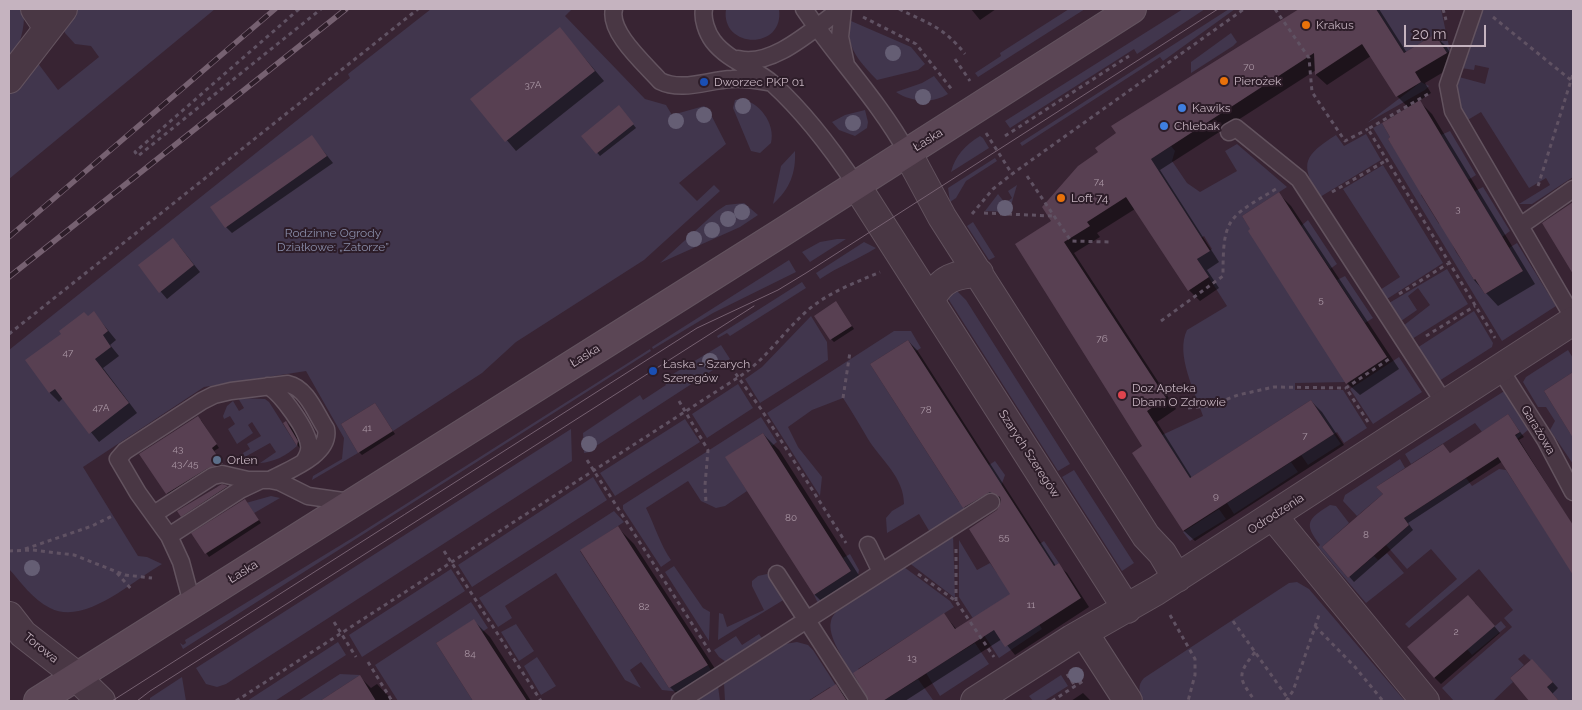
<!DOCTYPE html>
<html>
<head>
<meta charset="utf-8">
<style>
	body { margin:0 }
	#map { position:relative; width:1582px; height:710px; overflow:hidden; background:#382433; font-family:Raleway,sans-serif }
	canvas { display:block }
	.frame { position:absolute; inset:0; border:10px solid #c5b3bf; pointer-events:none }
	.scale { position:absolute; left:1404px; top:25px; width:82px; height:22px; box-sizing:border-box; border:2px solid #c5b3bf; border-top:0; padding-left:6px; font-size:15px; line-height:18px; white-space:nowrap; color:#c5b3bf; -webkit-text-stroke:4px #2d1d29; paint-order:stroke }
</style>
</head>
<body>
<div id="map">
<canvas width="1582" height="710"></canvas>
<div class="frame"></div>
<div class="scale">20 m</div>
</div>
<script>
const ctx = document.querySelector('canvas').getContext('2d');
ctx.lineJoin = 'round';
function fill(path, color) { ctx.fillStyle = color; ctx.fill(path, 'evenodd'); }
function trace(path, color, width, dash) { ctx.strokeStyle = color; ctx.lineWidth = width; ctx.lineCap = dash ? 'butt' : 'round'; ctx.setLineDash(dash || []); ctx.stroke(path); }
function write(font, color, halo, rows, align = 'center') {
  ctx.font = font + ' Raleway,sans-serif'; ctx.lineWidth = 4; ctx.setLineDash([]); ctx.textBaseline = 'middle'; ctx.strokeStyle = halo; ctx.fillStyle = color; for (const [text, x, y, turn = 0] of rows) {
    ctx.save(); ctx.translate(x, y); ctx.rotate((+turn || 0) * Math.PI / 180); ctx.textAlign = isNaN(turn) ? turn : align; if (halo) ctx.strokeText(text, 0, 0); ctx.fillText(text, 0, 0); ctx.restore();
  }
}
fill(new Path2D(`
	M9,9H24C25,30 20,45 9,64Z
	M74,9H215L9,179V92L34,58L58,90L99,57L91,46L75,44L65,33L61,23Z
	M431,9H572L565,16L645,99L666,105L672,115L704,106L708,109L726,144L679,183L697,201L714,185L720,191L644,260L516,342L482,373L393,431L375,403L341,424L358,453L312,480L313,476L342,459L344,438L306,371L204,387L83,467L138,556L147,557L162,564C132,581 85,626 50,608C33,600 21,582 9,569V350L350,78L348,74Z
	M726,9H779C785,51 720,49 726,9Z
	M1069,9H1085L978,77L975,73L1001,56L1000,53Z
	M1183,9H1205L1137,54L1134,49L1010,128L1005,121Z
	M1229,9H1235L1163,61L1160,57L1022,146L1020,143Z
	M1376,9H1441L1450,51L1447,53L1435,34L1404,53Z
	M1483,9H1573V177L1532,204H1519L1550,185L1546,178L1529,188L1481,112L1466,121C1458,108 1456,92 1459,77L1485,84L1489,68L1475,65L1474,70L1461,68Z
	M851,21L911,47L925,64L918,70L877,80C862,64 843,46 851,21Z
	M1231,33L1237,42L1233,46L1191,73V62Z
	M934,76L948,94C932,104 911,102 896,92L922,83Z
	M1421,82L1429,86L1425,90L1367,123Z
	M740,99C759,101 776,124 771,143L760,153L751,151L733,108L735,100Z
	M865,110L868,122L867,128L855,136L839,130L832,122L845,115Z
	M1382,123L1390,137L1388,139L1423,193L1421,195L1439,224L1442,223L1456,252L1485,294L1523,271L1509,248L1517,243L1556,306L1502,341L1373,128Z
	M1450,131L1476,175L1468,180L1441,135Z
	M1366,134L1381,160L1320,197C1298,163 1305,155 1336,135L1344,146Z
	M980,136L983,138L989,148L951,172C955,156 965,145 980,136Z
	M1237,144L1287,187L1242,216L1349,382L1295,383V390H1343L1367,428L1344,443L1337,432L1334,434L1341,444L1308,465L1301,455L1334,434L1311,400L1161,497L1150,480L1162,435L1203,416C1195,391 1175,355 1187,330L1227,306L1197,259L1212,249L1204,236L1201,238L1138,167L1171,146L1175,151L1172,161L1187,183L1200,192L1237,171L1225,151Z
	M795,151C796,173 790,189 773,204L781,166Z
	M995,158L997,161L966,181L956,198L950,202L948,188Z
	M1383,165L1443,263L1387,299L1380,290L1400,277L1343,189Z
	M1017,185L1009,212L985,211L998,194L1005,203L1012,198L1008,191Z
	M1483,187L1510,231L1502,237L1475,191Z
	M744,203L758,215L740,227L660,263L717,211L726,205Z
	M1308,220L1337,264L1330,269L1301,226Z
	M973,222L995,257L989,260L967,226Z
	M837,239H846L810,262L802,252L820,242Z
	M864,242L876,248C857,260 839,266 820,279L816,273Z
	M789,260L796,272L713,313L653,349L652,347Z
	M1447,269L1468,304L1412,339L1403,326L1430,305L1418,288L1408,296L1417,310L1401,321L1389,303Z
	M1345,276L1373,318L1365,323L1337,280Z
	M802,282L806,288L730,336L727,333L718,338L717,336Z
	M953,287L966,300L1070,464L1058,471L949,300L948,295Z
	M1474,311L1493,343L1492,347L1439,381L1417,348Z
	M811,316L827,342L828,360L760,403L745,379L762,367Z
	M894,331H911L921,348L916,351L908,340L870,364L959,502L989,465L995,461L1005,475L1000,489L931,534L919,514L887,533L886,518L892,511L904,504C904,477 881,460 868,439C860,425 852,412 843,398L812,410L788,427L798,447L822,477L820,496L767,413Z
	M721,345L730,359L596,446L590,452L584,453L583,433L640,395L643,400L666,385L663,380Z
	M650,349L651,351L183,649L180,643L183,645L186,643L185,640L354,537Z
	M1568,350L1573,358V372L1544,391L1570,433L1573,431V464L1550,430L1555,421L1546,407H1538L1523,382L1526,377Z
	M1399,357L1422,392L1373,424L1350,389Z
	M738,384L753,408L707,438L692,414Z
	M1506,390L1528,425V430L1517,439L1515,436L1520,432L1508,414L1482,432L1475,423L1411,464L1405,454Z
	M238,398L265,399L269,402L297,446C286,456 274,462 260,463L276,452L270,443L245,457L243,453L250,449L247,444L261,436L252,422L248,425L253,433L237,444L228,429L235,424L230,416L224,419L223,416L227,406L233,401L239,411L244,408Z
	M761,417L777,442L772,446L763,433L726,457L747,491L725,506L716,508L701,501L688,481L646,508C655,526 660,544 671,560L661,567L623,509V505Z
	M685,419L700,442L615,496L600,473Z
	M571,429L572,461L226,684L217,687L206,684L196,668Z
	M1400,459L1405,468L1376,487L1383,494L1357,516L1343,501L1345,495Z
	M1291,462L1298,472L1234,514L1227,503Z
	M1499,469L1506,470L1573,573V701H1559L1552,693L1542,701H1535L1533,700L1553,682L1524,654L1518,659L1524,665L1510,678L1513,682L1493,701H1454L1442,688L1512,627L1504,618L1513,610L1479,569L1409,628L1405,624L1457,579L1431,549L1407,569L1386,545L1409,525L1404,518L1466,478L1472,486Z
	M1074,470L1132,560L1134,563L1122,571L1062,477Z
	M593,477L607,500L472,587L458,565Z
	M271,496L280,498L218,534L246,503Z
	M1330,505L1336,506L1349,523L1322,547L1348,578L1374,556L1378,560L1387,553L1404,573L1366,603L1318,547L1320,545C1303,523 1308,519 1330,505Z
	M1219,509L1226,519L1190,541L1183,532Z
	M614,511L624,522L580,551L669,688L708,665L713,674L681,692L662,690L641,662L630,670L641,688L625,680L556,573L505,606L512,618L498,627L479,598Z
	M953,533L955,598L908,562Z
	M959,540L977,570L990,563L997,573L1044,541L1059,563L983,612L1039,624L1042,629L999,658L959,597Z
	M850,554L859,570L857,581L818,603L814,595L851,571L843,558Z
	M674,566L703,608L710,612L709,641L665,572Z
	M904,567L950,601L954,607L858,669L878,701H872C861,684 825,641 831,621C832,615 838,610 843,606Z
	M451,569L465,591L362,657L349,635Z
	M767,574L772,577L785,599L718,640L719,613L723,614L727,627L764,610L752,586V581L758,576Z
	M1297,582L1309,589L1405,701H1144C1139,693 1137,685 1144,678L1289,583Z
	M471,602L488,628L482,632L474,620L436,643L473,701H398L375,665Z
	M1501,621L1506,627L1472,655L1467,649Z
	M516,624L534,651L519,661L501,632Z
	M759,634L764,641L729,664L719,657L714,650L736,636L742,645Z
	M338,642L346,655L275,701H247Z
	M797,642L808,645L813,650L846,701H839L830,687L808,701H725L724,683L785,644Z
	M975,643L989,664L940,696L926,673Z
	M537,657L556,686L541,695L524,666Z
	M340,674L360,675L320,701H298Z
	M1061,675L1068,686L1044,701H1033L1029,696Z
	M182,677L186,701H150V698Z
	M918,679L933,700L931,701H883Z
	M718,686L720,701H695Z`), '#41364d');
fill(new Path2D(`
	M971,9H996L980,20Z
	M1301,9H1379L1407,53L1435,36L1446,46L1457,64L1425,83L1431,93L1419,101L1432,114L1535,284L1498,306L1474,280L1390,139L1409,108L1397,96L1371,56L1327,85L1316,75V70L1160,170L1219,262L1207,270L1219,288L1200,301L1189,290L1135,209L1097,233L1100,237L1074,253L1176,409L1157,422L1192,478L1311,401L1322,412L1344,445L1195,541L1184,531L1133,453L1144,446L1052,221L1099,153L1118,134L1113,126Z
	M560,29L604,81L516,151L472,99Z
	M622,110L636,128L600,156L583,136Z
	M312,137L333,163L232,233L226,227Z
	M1279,194L1291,206L1399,369L1360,395L1347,383Z
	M1573,204V269L1543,224Z
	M179,246L200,272L167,299L139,266Z
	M839,306L854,329L834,342L831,339Z
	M94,313L116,340L110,345L119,356L103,368L137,413L99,442L63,398L59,402L50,393L27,360Z
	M908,341L917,350L1056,566L1058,565L1067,573L1089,607L1015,655L1002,639L905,701H870L944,614L957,630L1012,594L998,511L1002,502L1000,500L973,516L964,507Z
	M1573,374V434L1545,392Z
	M375,405L395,434L362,455L359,452Z
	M1508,416L1524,437L1519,440L1573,526V570L1503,461L1408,523L1413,530L1354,582L1323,547L1443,445L1451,454Z
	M201,420L219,448L214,451L225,467L170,497L141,454Z
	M286,422L293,429L304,452L298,446Z
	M763,434L779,450L867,588L831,611L815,595L727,458Z
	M217,487H228L230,489L185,519L182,516L179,511Z
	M245,500L261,523L209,557L193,534Z
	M618,528L634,544L723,681L684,701L670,687L582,551Z
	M1475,603L1500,633L1441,684L1434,677Z
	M474,621L490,637L531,701H475L438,643Z
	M1538,666L1558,688L1552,694L1559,701H1531L1512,678Z
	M360,677L371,688L377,684L393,701H322Z
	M836,685L849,701H811Z
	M1083,693L1091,701H1071Z`), '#0007');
fill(new Path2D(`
	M1299,9H1376L1404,53L1435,34L1447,53L1415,72L1421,82L1396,97L1362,44L1315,75L1314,53L1151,159L1210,251L1197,259L1209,277L1188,291L1126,197L1087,222L1090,226L1064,242L1166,398L1147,411L1190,478L1311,400L1334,434L1183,531L1132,453L1142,446L1015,244L1051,221L1042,207L1078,166L1098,152L1095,148L1116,133L1111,126Z
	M560,27L595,71L505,142L470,99Z
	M1420,100L1523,271L1485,294L1475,279L1474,280L1421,194L1388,139L1390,137L1382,123Z
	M619,105L634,124L596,154L581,136Z
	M312,135L327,156L225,228L210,207Z
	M1279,192L1387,357L1346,384L1248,231L1250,229L1242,216Z
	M1573,202V274L1542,223Z
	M173,238L194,265L159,293L138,265Z
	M836,301L852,326L830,340L814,316Z
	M94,311L108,331L103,335L111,347L95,359L129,403L89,434L55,389L49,393L25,360L61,334L59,331L84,312L88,316Z
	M908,340L1054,566L1059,563L1081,598L1005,647L994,630L883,701H869L853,673L944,613L955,629L1010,594L969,529L997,510L1001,502L1000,497L990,492L963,508L870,364Z
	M1573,372V438L1544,391Z
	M375,403L393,431L358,453L341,424Z
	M1508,414L1520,432L1515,435L1573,525V575L1498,457L1404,518L1409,525L1348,578L1322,547L1383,494L1376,487L1443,444L1450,453Z
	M198,416L217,444L212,448L223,464L208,468L166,494L139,454Z
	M286,421L298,441L297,446L283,423Z
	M763,433L851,571L814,595L725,457Z
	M222,484L228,486L181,517L177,511Z
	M245,499L259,520L205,554L191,533Z
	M618,526L708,665L669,688L580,550Z
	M1468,595L1495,626L1434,678L1407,647Z
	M474,619L488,641L527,701H473L436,643Z
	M1532,659L1553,682L1547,687L1559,701H1529L1510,678Z
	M360,675L376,701H320Z
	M836,684L847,701H809Z`), '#584052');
const service = new Path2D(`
	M614,9C608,32 645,64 660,81C682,92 708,80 732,79C744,78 756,80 767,82
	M704,9C702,19 707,33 713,41C728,61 755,68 773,84C805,113 832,149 856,185
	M804,9C837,58 878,100 907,152
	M843,9L840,37L846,65
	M1474,9L1448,85L1453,111L1573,317
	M738,59C773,68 814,28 841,9
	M1229,132L1236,128L1299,179L1445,404
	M1520,226L1573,189
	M1500,369L1546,441L1573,492
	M268,386C282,394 307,429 309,445C310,450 308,455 305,460
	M154,514L213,476L222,474L248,480H270L280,482L308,496L343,501L353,500
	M169,536L138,493L118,459L125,451L202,401L214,395L231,391L288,384C307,388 316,414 326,429C331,455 288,470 270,480
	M868,545L881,572
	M777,574L859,701
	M192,603L181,562L169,536L240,490L259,481
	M680,701L991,502`);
const minor = new Path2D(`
	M35,9L48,28
	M9,79L63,9
	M907,152L942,217L1146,536L1162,553L1177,578
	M856,185L1127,609
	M931,300C941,278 956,274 979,273
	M1273,516L1425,701
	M1084,633L1128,701
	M975,701L1072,639L1156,591L1573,321`);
const tertiary = new Path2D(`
	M9,616L23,634L68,669L101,701`);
const secondary = new Path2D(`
	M38,701L781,233L1132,9`);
trace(service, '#63535f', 19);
trace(minor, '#63535f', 30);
trace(tertiary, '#63535f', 30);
trace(secondary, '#63535f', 30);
trace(new Path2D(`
	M299,9L135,152L138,156L321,9
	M899,9C927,23 944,27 965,54
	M1275,9L1309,58L1312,92L1345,141L1368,129
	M1443,9L1446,20
	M863,17L916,44L953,91
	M1493,17L1572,81
	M955,59L970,81
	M1428,94L1368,129L1495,338
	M986,133L1012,174
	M1005,136L1129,56
	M1027,176L1071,241L1111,242
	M1538,186L1573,74
	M1332,192L1387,160
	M984,213L1052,216
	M972,214L993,189L1012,174L1244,9
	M1399,294L1449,263
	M1161,321L1223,276C1223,218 1227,218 1276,189
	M9,334L418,9
	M1426,336L1475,306
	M731,367L761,409L846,543
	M843,398L850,352
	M679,401L708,450L705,485L706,503
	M1188,408L1209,406L1238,395L1274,387L1346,388
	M1368,422L1346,388L1389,359
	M587,460L712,655
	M25,549L92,526L112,516
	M956,549V601
	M9,551L33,550L74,555L125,575L152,578
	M444,551L541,701
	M117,573L132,590
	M918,574L956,601L994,657
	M1170,615L1195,659V675L1188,701
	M1233,621L1289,700
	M334,622L356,657
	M1315,626L1355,667L1383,701
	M1255,652C1236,676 1239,678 1255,701
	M368,662L392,701
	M1067,674L1075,686
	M236,701L745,373C769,355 785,330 808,310C829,292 855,283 880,272
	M1052,701L1083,681
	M1286,701L1293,691L1319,615`), '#605263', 3, [4, 4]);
trace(service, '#493744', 16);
trace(minor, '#493744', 28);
trace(tertiary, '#493744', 28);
trace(secondary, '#5b4655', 28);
trace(new Path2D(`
	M112,701L697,328L778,290L806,273L1218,9
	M137,701L150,691L754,306`), '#766171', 1);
const rail = new Path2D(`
	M9,237L275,9
	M9,277L346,9`);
trace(rail, '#766171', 5.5);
trace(rail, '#2d1d29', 4, [11]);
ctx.fillStyle = '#655e74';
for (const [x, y] of [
	[893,53],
	[923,97],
	[743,106],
	[704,115],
	[676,121],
	[853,123],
	[1005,208],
	[742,212],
	[728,219],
	[712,230],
	[694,239],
	[710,361],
	[589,444],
	[32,568],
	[1076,675]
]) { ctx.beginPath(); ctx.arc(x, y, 8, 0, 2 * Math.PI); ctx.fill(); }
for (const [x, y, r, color] of [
	[1306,25,5,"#e8710a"],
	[1224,81,5,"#e8710a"],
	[704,82,5,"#1a4fb4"],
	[1182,108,5,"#3f7fe0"],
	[1164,126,5,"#3f7fe0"],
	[1061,198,5,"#e8710a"],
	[653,371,5,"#1a4fb4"],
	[1122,395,5,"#e0444e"],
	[217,460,5,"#5c6f8a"]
]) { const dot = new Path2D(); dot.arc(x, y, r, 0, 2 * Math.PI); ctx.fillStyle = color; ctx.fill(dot); trace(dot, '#2d1d29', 2); }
write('10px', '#aa96a4', null, [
	["70",1249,67],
	["37A",533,85],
	["74",1099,182],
	["3",1458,209],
	["5",1321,300],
	["76",1102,339],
	["47",68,353],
	["47A",101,408],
	["78",926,410],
	["41",367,428],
	["7",1305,436],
	["43",178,449],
	["43/45",185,464],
	["9",1216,496],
	["80",791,518],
	["8",1366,535],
	["55",1004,537],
	["11",1031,605],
	["82",644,607],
	["2",1456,632],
	["84",470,654],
	["13",912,658]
]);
write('12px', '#c5b3bf', '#2d1d29', [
	["Krakus",1316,25],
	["Pierożek",1234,81],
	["Dworzec PKP 01",714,82],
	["Kawiks",1192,108],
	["Chlebak",1174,126],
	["Loft 74",1071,198],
	["Łaska - Szarych",663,364],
	["Szeregów",663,378],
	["Doz Apteka",1132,388],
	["Dbam O Zdrowie",1132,402],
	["Orlen",227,460]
], 'left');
write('12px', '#c5b3bf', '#2d1d29', [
	["Łaska",928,140,-32],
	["Łaska",585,356,-32],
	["Garażowa",1538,430,59],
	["Szarych Szeregów",1029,454,57],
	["Odrodzenia",1276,514,-33],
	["Łaska",243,572,-32],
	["Torowa",41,648,39]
]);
write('12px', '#898da9', '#2d1d29', [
	["Rodzinne Ogrody",333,233],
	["Działkowe: „Zatorze”",333,247]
]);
</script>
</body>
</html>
